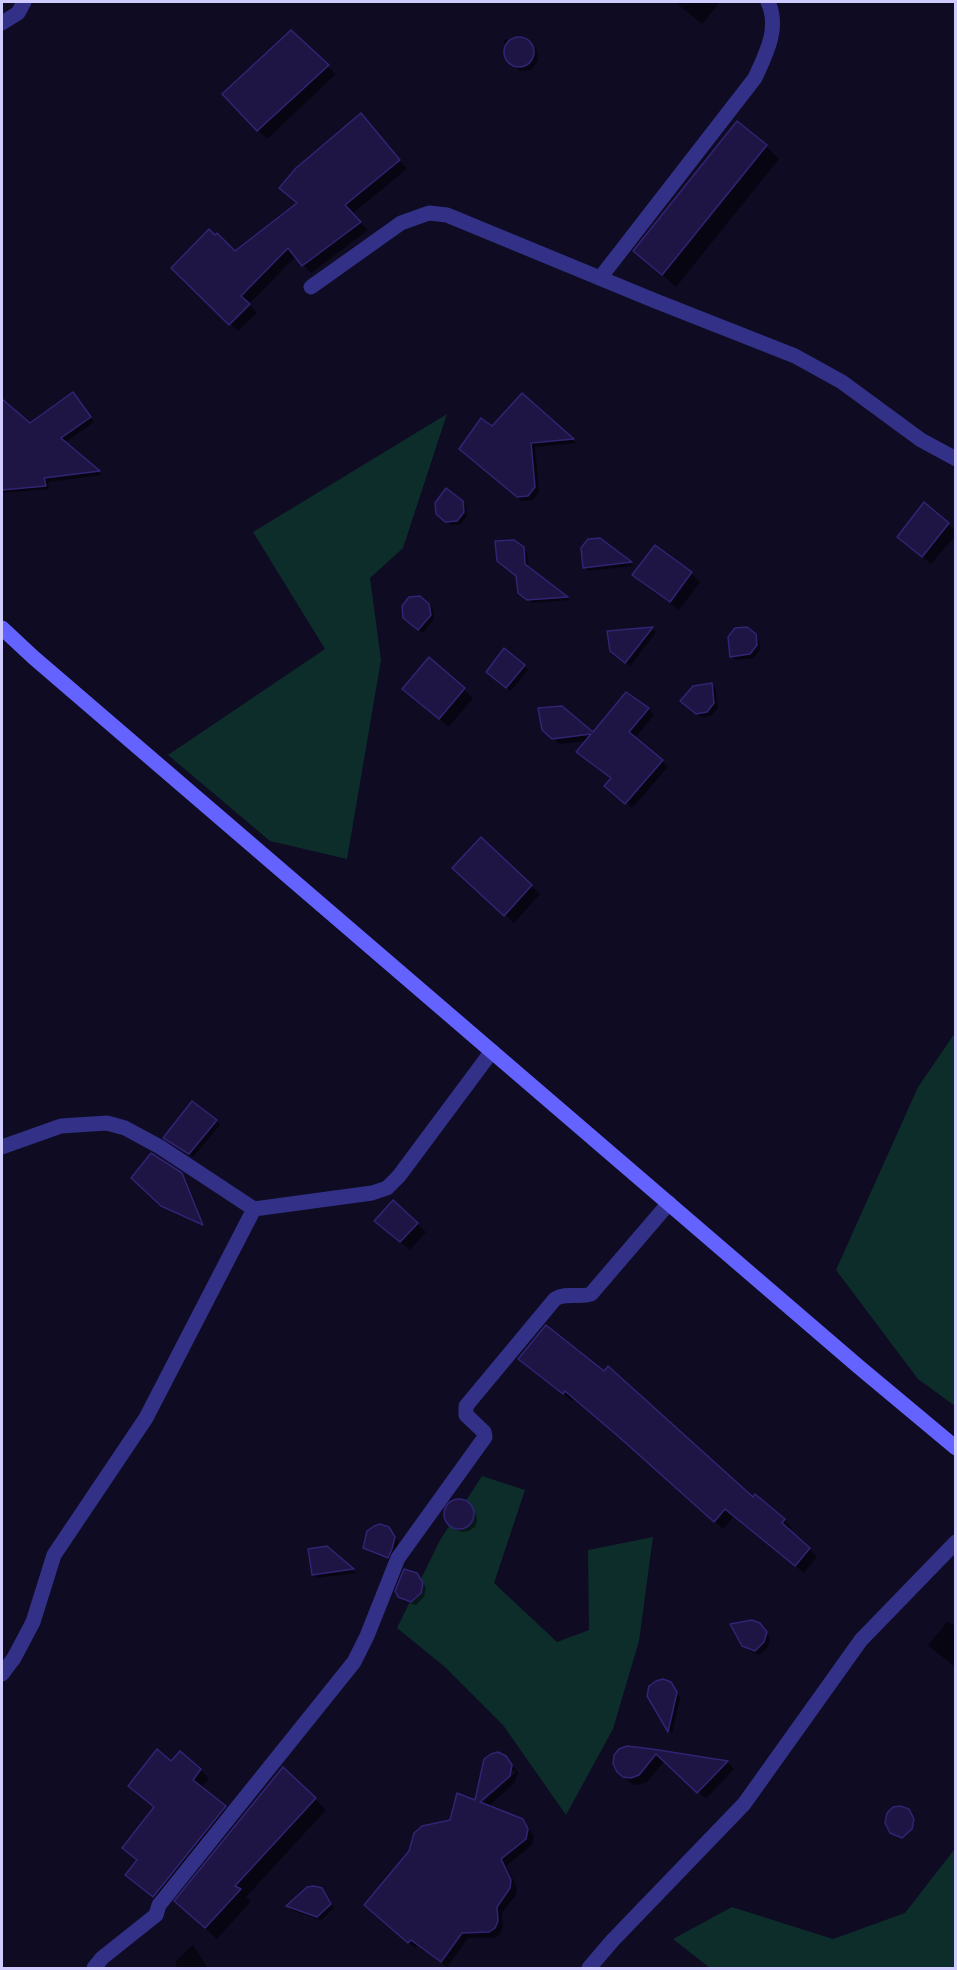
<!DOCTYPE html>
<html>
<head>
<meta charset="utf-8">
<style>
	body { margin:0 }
	#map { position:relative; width:957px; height:1970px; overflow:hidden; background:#0e0b22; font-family:Jost,sans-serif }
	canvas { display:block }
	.frame { position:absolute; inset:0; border:3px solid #d1ccff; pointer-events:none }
</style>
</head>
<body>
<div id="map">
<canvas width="957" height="1970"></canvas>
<div class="frame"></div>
</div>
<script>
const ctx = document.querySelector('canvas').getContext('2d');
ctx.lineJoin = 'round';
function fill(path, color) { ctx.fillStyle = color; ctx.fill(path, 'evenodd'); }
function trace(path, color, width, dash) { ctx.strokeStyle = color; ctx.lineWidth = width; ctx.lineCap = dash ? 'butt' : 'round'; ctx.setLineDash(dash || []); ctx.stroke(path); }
fill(new Path2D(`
	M447,414L403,548L370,578L381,660L347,859L270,841L168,755L325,649L253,532Z
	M955,1033L956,1225L954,1228L956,1229L955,1406L918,1379L836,1270L918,1087Z
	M482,1476L525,1490L494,1583L557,1642L589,1630L588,1550L653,1537L639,1641L613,1729L566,1815L503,1725L445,1667L397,1628L440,1540Z
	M954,1850L956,1854L955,1968H710L673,1939L732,1907L833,1939L905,1913Z`), '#0d2d2b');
fill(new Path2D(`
	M675,2H720L702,24Z
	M291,32L336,74L267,139L224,94Z
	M523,38L537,50L538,61L531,70L520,71L506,59L504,40Z
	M369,123L407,169L352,214L368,230L311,273L296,256L249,304L257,313L238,331L173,268L235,253L299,204Z
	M766,146L779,159L676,287L635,251Z
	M522,395L576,443L535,447L539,491L533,500L522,501L465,453L492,428Z
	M77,398L94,422L64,443L102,475L48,482L49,489L2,493V459L14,444L2,435V411L11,410L30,425Z
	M462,502L466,506L467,516L461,524L451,525L442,518Z
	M924,504L956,531V535L931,564L908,545Z
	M599,539L631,563L633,566L589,571L585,567Z
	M523,548L527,553L529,568L570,600L532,603L523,596L517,576Z
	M691,573L700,582L679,610L643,584L634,575Z
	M428,605L433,609L434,619L423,633L409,622Z
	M652,628L656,632L630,666L616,654L609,632Z
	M754,635L759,640L760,650L754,658L736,660L731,656Z
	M429,659L473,698L449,727L413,697Z
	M524,666L528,670L511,691L492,675Z
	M712,685L716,689L718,708L711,716L701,717L686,705Z
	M648,709L654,715L635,738L668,767L632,808L612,792V779L584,758L587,741L560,744L550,736L593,734Z
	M481,839L540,894L514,923L463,877Z
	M216,1121L220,1125L193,1157L169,1141Z
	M181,1174L186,1179L205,1227L167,1210L133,1178Z
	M417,1224L426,1232L410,1250L385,1229Z
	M520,1359L784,1520L792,1528L789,1531L817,1557L804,1573L734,1516L723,1529L630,1445L574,1398L572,1401Z
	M461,1501L467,1503L476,1514L477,1521L475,1527L469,1531L462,1532L456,1530L447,1519L446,1512L451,1504Z
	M388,1528L398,1542L396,1554L392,1561L369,1552L365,1547Z
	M326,1548L353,1570L356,1573L317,1578L313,1574Z
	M421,1579L426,1588L424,1597L416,1605L404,1601L400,1596Z
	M948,1621L956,1627V1668L928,1645Z
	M764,1629L770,1638L768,1647L759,1655L748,1650L743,1645Z
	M670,1683L680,1698L672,1734L649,1695Z
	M627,1747L727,1762L734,1769L706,1799L665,1760L647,1782L639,1785L632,1784L618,1771Z
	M505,1757L518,1772L515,1782L488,1807L522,1820L534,1836L532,1845L506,1866L517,1887L516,1895L502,1913L503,1927L500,1934L495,1938H468L447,1967L417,1945L415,1948L371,1911L452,1821L476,1802ZM514,1770L516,1772L482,1803V1799Z
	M171,1764L200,1770L209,1778L201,1788L233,1815L161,1904L135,1883L138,1861L124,1848L155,1808L130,1786Z
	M315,1799L326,1810L246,1897L251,1901L217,1939L188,1913Z
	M322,1890L334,1908L321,1920L291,1910L288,1906Z
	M193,1945L208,1968H176V1961Z`), '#0007');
const building = new Path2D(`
	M291,30L329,65L257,131L222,94Z
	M504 52a15 15 0 1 1 30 0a15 15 0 1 1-30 0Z
	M361,113L400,160L345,205L361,222L302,266L288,248L241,296L250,304L229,325L171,268L209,229L215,235L217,233L235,251L297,203L279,188L296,168Z
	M737,121L767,145L662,275L633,251Z
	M73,392L91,417L61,438L100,471L44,478L46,486L2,490V399L30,423Z
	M522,393L574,439L531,443L535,487L528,496L517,497L459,449L481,418L492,426Z
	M446,488L463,501L464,512L457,521L445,522L436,514L435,503Z
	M924,502L949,523L922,557L897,537Z
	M600,538L632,562L583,568L581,548L588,539Z
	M514,540L524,547L525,564L568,597L527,600L518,593L516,576L497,561L495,541Z
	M655,545L692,572L670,602L632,575Z
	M420,596L429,604L431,615L418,630L403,618L402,606L409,597Z
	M653,627L625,663L610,651L607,631Z
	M747,627L756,634L757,645L750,654L730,657L728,637L735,628Z
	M504,648L525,665L506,688L486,672Z
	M429,657L465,688L439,719L402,689Z
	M712,683L714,703L707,712L696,714L680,701L693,686Z
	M626,692L649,708L629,732L663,760L625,804L604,786L611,778L576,752L591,734L552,739L542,730L538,708L562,706L593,732Z
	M481,837L532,885L504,916L452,868Z
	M192,1101L217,1120L189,1154L163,1138Z
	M151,1153L182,1173L203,1225L161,1206L131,1178Z
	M393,1200L418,1223L400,1242L374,1221Z
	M546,1325L604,1371L608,1366L753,1497L755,1494L785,1519L782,1523L810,1548L795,1566L725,1509L714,1522L619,1437L565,1391L563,1394L518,1359Z
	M444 1514a15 15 0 1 1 30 0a15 15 0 1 1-30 0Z
	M380,1524L389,1527L395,1537L392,1549L388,1558L363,1548L367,1531L374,1526Z
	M327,1546L354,1569L312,1575L308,1549Z
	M404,1569L417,1573L423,1583L421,1593L411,1602L398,1597L395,1591Z
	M752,1620L760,1623L767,1632L764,1642L755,1651L742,1646L730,1624Z
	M663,1679L671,1682L677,1692L668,1732L647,1696L649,1686L656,1681Z
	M627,1746L652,1749L728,1761L697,1793L656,1754L639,1775L631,1778L623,1777L617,1772L613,1764L614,1755L619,1749Z
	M157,1749L171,1761L180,1751L201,1769L193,1780L226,1806L153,1897L125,1875L137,1860L122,1848L154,1807L128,1786Z
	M498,1752L506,1756L512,1765L510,1776L480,1802L523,1819L528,1829L526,1839L501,1859L511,1880L510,1888L497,1907L498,1921L495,1928L489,1932L462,1933L441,1962L411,1940L408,1943L364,1905L409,1851L414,1833L422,1826L450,1820L457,1793L475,1800L484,1759L491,1754Z
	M283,1767L316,1798L235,1886L241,1889L205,1928L174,1901Z
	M900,1806L909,1809L914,1819L912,1829L902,1838L890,1833L885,1823L887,1813L893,1807Z
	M314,1886L322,1888L331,1904L317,1917L286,1906L307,1887Z`);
fill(building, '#1e1545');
trace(building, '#322474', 1.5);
trace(new Path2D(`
	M600,278L755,78C766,54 780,28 768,2`), '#323187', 15);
trace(new Path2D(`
	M2,23L18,13L24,2
	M311,287L401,223L429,213L447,215L653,300L795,356L842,382L921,440L956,459
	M2,1147L61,1126L107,1123L125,1128L160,1147L254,1209L372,1193L387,1188L399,1176L492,1051
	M2,1674L14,1658L33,1622L54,1555L146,1418L254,1209
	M94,1968L102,1958L156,1915L159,1905L354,1662L367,1636L398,1558L485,1437L484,1432L466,1415V1406L555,1299C566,1292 579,1298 591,1294L669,1203
	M589,1968L613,1940L744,1804L861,1640L956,1542`), '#323187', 15);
trace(new Path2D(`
	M2,628L33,657L859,1367L956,1448`), '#6463ff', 15);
</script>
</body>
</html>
